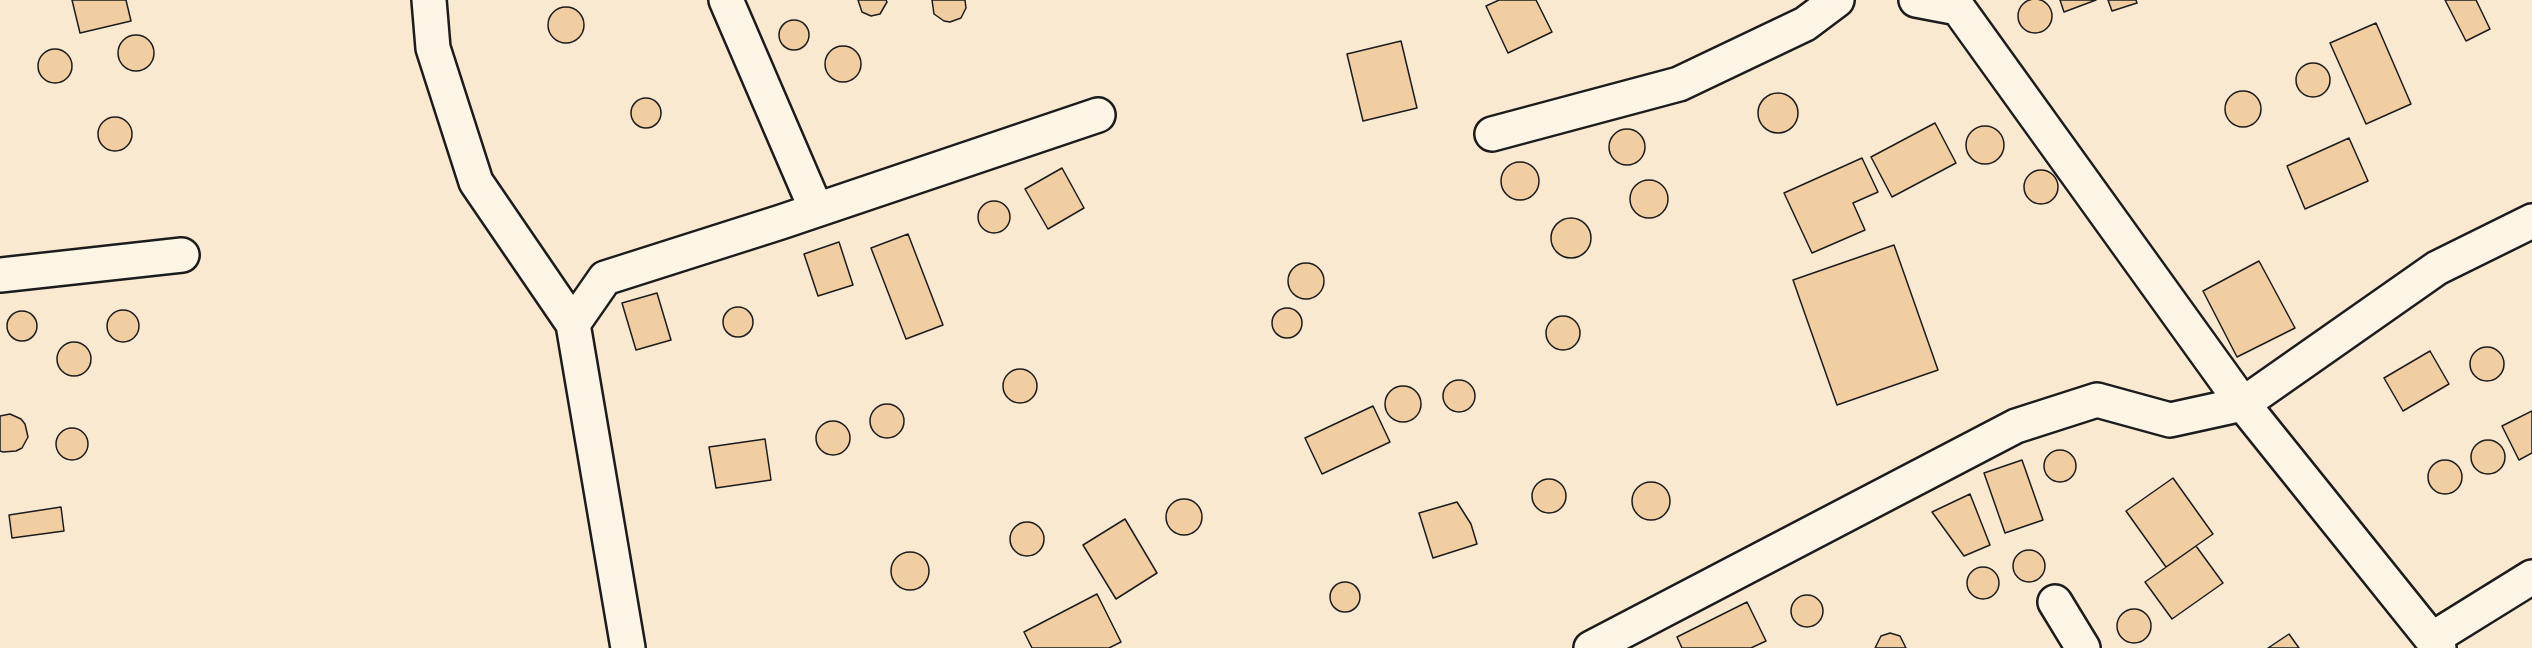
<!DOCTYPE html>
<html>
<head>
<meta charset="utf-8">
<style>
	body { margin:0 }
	canvas { display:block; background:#f9e9d1 }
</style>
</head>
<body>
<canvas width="2532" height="648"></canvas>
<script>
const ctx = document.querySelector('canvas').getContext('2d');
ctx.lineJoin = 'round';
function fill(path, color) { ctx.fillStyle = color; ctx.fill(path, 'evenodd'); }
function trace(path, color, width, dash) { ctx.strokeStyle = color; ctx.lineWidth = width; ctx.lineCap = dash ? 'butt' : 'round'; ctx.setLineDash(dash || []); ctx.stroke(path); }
const building = new Path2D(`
	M2018 16a17 17 0 1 1 34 0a17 17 0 1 1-34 0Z
	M72,0H126L131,21L80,33Z
	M858,0H886L887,2L880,14L871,16L862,12Z
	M932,0H965L966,8L961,18L950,22L944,21L934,14Z
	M1499,0H1536L1552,32L1508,53L1486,6Z
	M2060,0H2096L2064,12Z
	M2108,0H2136L2137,3L2112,11Z
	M2445,0H2476L2490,29L2466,41Z
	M548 25a18 18 0 1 1 36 0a18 18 0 1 1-36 0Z
	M779 35a15 15 0 1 1 30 0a15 15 0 1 1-30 0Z
	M2376,23L2411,104L2366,124L2330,43Z
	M118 53a18 18 0 1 1 36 0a18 18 0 1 1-36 0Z
	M1401,41L1417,108L1363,121L1347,54Z
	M825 64a18 18 0 1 1 36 0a18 18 0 1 1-36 0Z
	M38 66a17 17 0 1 1 34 0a17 17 0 1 1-34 0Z
	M2296 80a17 17 0 1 1 34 0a17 17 0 1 1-34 0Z
	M2225 109a18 18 0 1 1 36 0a18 18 0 1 1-36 0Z
	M1758 113a20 20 0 1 1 40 0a20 20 0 1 1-40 0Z
	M631 113a15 15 0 1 1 30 0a15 15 0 1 1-30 0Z
	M98 134a17 17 0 1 1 34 0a17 17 0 1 1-34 0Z
	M1935,123L1956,163L1892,197L1871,157Z
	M1966 145a19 19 0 1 1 38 0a19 19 0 1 1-38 0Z
	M1609 147a18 18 0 1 1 36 0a18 18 0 1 1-36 0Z
	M2349,138L2368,181L2305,209L2287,166Z
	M1862,158L1878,192L1853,203L1865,230L1812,253L1784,193Z
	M1501 181a19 19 0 1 1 38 0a19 19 0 1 1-38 0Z
	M1062,168L1084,208L1048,229L1025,189Z
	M2024 187a17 17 0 1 1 34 0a17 17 0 1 1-34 0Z
	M1630 199a19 19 0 1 1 38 0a19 19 0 1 1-38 0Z
	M978 217a16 16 0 1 1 32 0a16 16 0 1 1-32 0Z
	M1551 238a20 20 0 1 1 40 0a20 20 0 1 1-40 0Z
	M908,234L943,325L906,339L871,248Z
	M839,242L853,285L818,296L804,254Z
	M1894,245L1938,370L1837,405L1793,280Z
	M2259,261L2295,328L2237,357L2203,291Z
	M1288 281a18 18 0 1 1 36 0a18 18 0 1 1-36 0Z
	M657,293L671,340L636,350L622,303Z
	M723 322a15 15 0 1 1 30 0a15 15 0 1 1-30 0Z
	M1272 323a15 15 0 1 1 30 0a15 15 0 1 1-30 0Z
	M107 326a16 16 0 1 1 32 0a16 16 0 1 1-32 0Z
	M7 326a15 15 0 1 1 30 0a15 15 0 1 1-30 0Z
	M1546 333a17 17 0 1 1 34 0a17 17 0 1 1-34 0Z
	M57 359a17 17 0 1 1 34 0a17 17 0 1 1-34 0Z
	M2470 364a17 17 0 1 1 34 0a17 17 0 1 1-34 0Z
	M2430,351L2449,384L2403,411L2384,378Z
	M1003 386a17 17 0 1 1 34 0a17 17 0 1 1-34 0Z
	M1443 396a16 16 0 1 1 32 0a16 16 0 1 1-32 0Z
	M1385 404a18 18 0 1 1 36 0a18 18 0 1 1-36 0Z
	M870 421a17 17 0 1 1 34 0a17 17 0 1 1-34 0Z
	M1373,406L1390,442L1322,474L1305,438Z
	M2532,411V453L2519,460L2502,426Z
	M10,414L21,419L25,424L28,437L22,448L16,451L3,452L0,451V416Z
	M816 438a17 17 0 1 1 34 0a17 17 0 1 1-34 0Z
	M56 444a16 16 0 1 1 32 0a16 16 0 1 1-32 0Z
	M765,439L771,480L716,488L709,447Z
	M2471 457a17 17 0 1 1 34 0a17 17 0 1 1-34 0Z
	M2044 466a16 16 0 1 1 32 0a16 16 0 1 1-32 0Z
	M2022,460L2043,520L2005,533L1984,473Z
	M2428 477a17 17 0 1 1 34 0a17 17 0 1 1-34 0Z
	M2173,478L2213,534L2166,567L2126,511Z
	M1532 496a17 17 0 1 1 34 0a17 17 0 1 1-34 0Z
	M1632 501a19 19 0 1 1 38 0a19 19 0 1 1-38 0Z
	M1970,494L1990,545L1964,556L1932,512Z
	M1166 517a18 18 0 1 1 36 0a18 18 0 1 1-36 0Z
	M1457,502L1471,524L1477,544L1433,558L1419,513Z
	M61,507L64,531L12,538L9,515Z
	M1125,519L1157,573L1116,599L1083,545Z
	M1010 539a17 17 0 1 1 34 0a17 17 0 1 1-34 0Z
	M2196,546L2223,583L2172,619L2145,582Z
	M2013 566a16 16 0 1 1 32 0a16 16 0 1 1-32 0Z
	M891 571a19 19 0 1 1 38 0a19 19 0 1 1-38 0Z
	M1967 583a16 16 0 1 1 32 0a16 16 0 1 1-32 0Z
	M1330 597a15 15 0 1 1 30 0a15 15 0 1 1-30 0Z
	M1097,594L1121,642L1109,648H1032L1024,632Z
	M1791 611a16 16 0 1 1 32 0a16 16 0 1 1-32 0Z
	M1747,602L1766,641L1751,648H1682L1677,637Z
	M2117 626a17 17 0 1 1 34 0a17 17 0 1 1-34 0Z
	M1890,633L1900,636L1906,648H1875L1881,636Z
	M2289,634L2299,648H2268Z`);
fill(building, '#f1cda2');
trace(building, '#1c1c1c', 1.5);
const street = new Path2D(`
	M429,0L433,48L476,182L573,324
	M726,0L816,209
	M1916,0L1958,8L2243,404L2439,648
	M1492,134L1679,84L1805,24L1837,0
	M0,275L182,255
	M2055,602L2083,648
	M2432,639L2532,577
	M628,648L573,324L605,278L781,222L1098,115
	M1591,648L2016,426L2097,400L2170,420L2243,404L2437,268L2532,221`);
trace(street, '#1c1c1c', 38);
trace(street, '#fcf5e5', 33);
</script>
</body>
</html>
